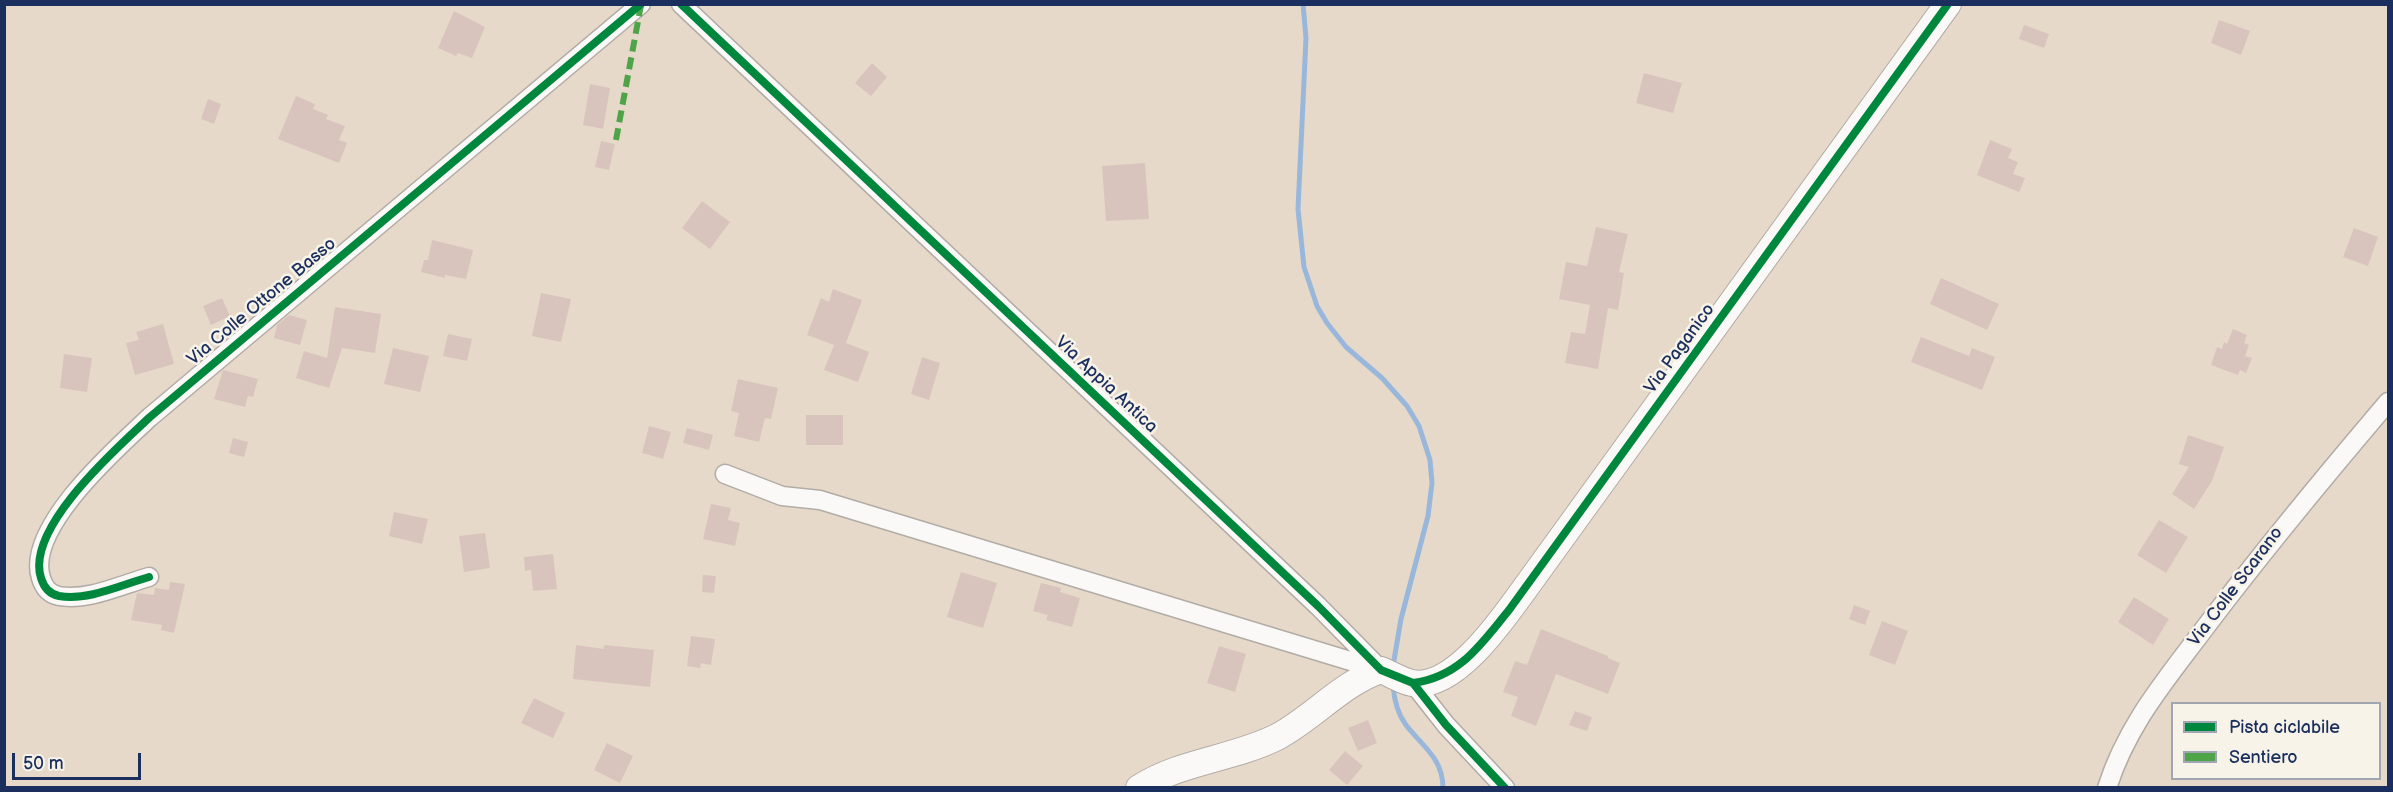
<!DOCTYPE html>
<html>
<head>
<meta charset="utf-8">
<style>
	body { margin:0 }
	#map { position:relative; width:2393px; height:792px; overflow:hidden; background:#e6d9c9; font-family:"Balsamiq Sans",sans-serif }
	canvas { display:block }
	.frame { position:absolute; inset:0; border:6px solid #1b2f5e; pointer-events:none }
	.legend { position:absolute; left:2171px; top:702px; width:210px; height:78px; box-sizing:border-box; background:#f7f3e8; border:2px solid #9fa5b1; margin:0; padding:8px 10px; list-style:none; font-size:18px; color:#1b2f5e }
	.legend li { display:flex; align-items:center; gap:12px; height:30px }
	.legend b { width:30px; border:2px solid #9fa5b1 }
	.scale { position:absolute; left:12px; top:753px; width:129px; height:27px; box-sizing:border-box; border:3px solid #1b2f5e; border-top:0; padding-left:8px; font-size:18px; line-height:21px; white-space:nowrap; color:#1b2f5e; -webkit-text-stroke:4px #f7f3e8; paint-order:stroke }
</style>
</head>
<body>
<div id="map">
<canvas width="2393" height="792"></canvas>
<div class="frame"></div>
<ul class="legend">
<li><b style="height:8px;background:#00873e"></b>Pista ciclabile</li>
<li><b style="height:8px;background:#4fa44a"></b>Sentiero</li>
</ul>
<div class="scale">50 m</div>
</div>
<script>
const ctx = document.querySelector('canvas').getContext('2d');
ctx.lineJoin = 'round';
function trace(path, color, width, dash) { ctx.strokeStyle = color; ctx.lineWidth = width; ctx.lineCap = dash ? 'butt' : 'round'; ctx.setLineDash(dash || []); ctx.stroke(path); }
function fill(path, color) { ctx.fillStyle = color; ctx.fill(path, 'evenodd'); }
function write(font, color, halo, rows, align = 'center') {
  ctx.font = font + ' "Balsamiq Sans",sans-serif'; ctx.lineWidth = 5; ctx.setLineDash([]); ctx.textBaseline = 'middle'; ctx.strokeStyle = halo; ctx.fillStyle = color; for (const [text, x, y, turn = 0] of rows) {
    ctx.save(); ctx.translate(x, y); ctx.rotate((+turn || 0) * Math.PI / 180); ctx.textAlign = isNaN(turn) ? turn : align; if (halo) ctx.strokeText(text, 0, 0); ctx.fillText(text, 0, 0); ctx.restore();
  }
}
trace(new Path2D(`
	M1303,4L1306,38L1298,209L1304,267L1317,306L1327,323L1346,347L1382,378L1407,406L1419,426L1430,460L1432,483L1428,516L1401,619L1393,666
	M1393,685C1394,699 1397,713 1406,725C1422,746 1443,758 1443,788`), '#99b7db', 5);
fill(new Path2D(`
	M454,11L485,27L472,58L458,53L456,56L438,48Z
	M2219,20L2250,31L2241,55L2211,43Z
	M2024,25L2049,34L2044,48L2019,39Z
	M872,63L887,77L871,96L855,83Z
	M1644,73L1682,83L1673,113L1636,103Z
	M590,84L610,88L603,129L583,125Z
	M296,96L315,104L313,109L328,115L326,119L345,126L339,140L347,143L339,163L278,139Z
	M208,99L221,104L214,124L201,119Z
	M1990,140L2012,149L2008,158L2018,162L2013,174L2025,178L2019,192L1977,175Z
	M601,141L615,144L609,170L595,167Z
	M1145,163L1149,219L1106,221L1102,166Z
	M702,201L730,222L710,249L682,228Z
	M1596,227L1628,234L1619,272L1624,273L1618,310L1608,308L1598,369L1565,363L1571,332L1585,334L1590,305L1559,299L1566,262L1587,266Z
	M2354,228L2378,237L2368,266L2343,257Z
	M432,240L473,250L466,279L445,275V278L421,272L424,260H428Z
	M1941,278L1999,304L1987,330L1930,304Z
	M833,289L862,300L846,343L869,352L858,382L824,370L834,345L807,335L821,298L829,302Z
	M541,293L571,299L561,342L532,336Z
	M222,298L230,316L211,325L203,306Z
	M335,307L381,314L375,353L342,348L329,388L296,378L304,351L327,358Z
	M289,315L307,320L300,345L274,338L277,325Z
	M163,324L174,364L135,375L126,343L139,340L136,332Z
	M2233,329L2247,335L2244,343L2249,345L2245,356L2252,358L2246,373L2240,370L2238,375L2211,365L2217,347L2222,349L2224,342L2227,344Z
	M448,334L472,339L467,361L443,356Z
	M1921,337L1969,356L1972,348L1995,357L1982,390L1911,362Z
	M393,348L429,356L420,392L384,384Z
	M64,354L92,358L87,392L60,388Z
	M922,357L940,363L929,400L911,394Z
	M223,370L258,379L253,397L248,396L245,407L214,399Z
	M738,379L778,388L771,419L765,418L759,442L734,436L739,413L731,411Z
	M806,415H843V445H806Z
	M649,426L671,432L663,459L642,453Z
	M687,428L713,435L709,450L683,443Z
	M2188,435L2224,447L2212,481L2194,509L2172,494L2189,467L2179,464Z
	M233,438L248,442L244,457L229,453Z
	M711,504L731,508L728,520L740,523L735,546L703,539Z
	M394,512L428,519L422,544L389,536Z
	M2159,520L2188,537L2166,573L2137,555Z
	M485,533L490,568L464,572L459,536Z
	M553,554L557,589L533,591L531,570L525,571L524,557Z
	M961,572L997,583L983,628L947,617Z
	M703,575L716,576L714,593L702,592Z
	M170,582L185,584L174,633L161,630L162,625L131,620L137,593L154,595L155,588L169,590Z
	M1041,583L1061,588L1060,592L1080,598L1072,627L1046,620L1048,615L1033,611Z
	M2134,597L2169,619L2153,645L2118,622Z
	M1854,605L1870,611L1865,625L1849,619Z
	M1882,621L1908,631L1895,665L1869,655Z
	M1541,629L1608,656V658L1620,663L1608,694L1556,674L1536,726L1511,716L1518,697L1503,692L1515,661L1527,665Z
	M691,636L715,639L711,665L701,663L700,668L687,666Z
	M576,645L604,649V645L654,650L650,687L573,679Z
	M1219,646L1246,654L1235,692L1207,683Z
	M534,698L565,713L553,738L521,723Z
	M1575,711L1592,717L1587,731L1569,725Z
	M1368,720L1377,743L1358,751L1348,728Z
	M607,743L633,756L620,783L594,770Z
	M1345,751L1363,766L1347,785L1329,770Z`), '#d9c4bd');
const street = new Path2D(`
	M681,4L1318,606L1381,670
	M725,474L782,496L820,500L1380,670
	M149,577C121,585 88,601 59,596C49,594 44,588 41,578C25,528 117,448 150,417L641,4
	M1413,683L1446,725L1505,788
	M2107,788C2127,725 2165,681 2204,629C2263,551 2325,476 2388,402`);
const secondary = new Path2D(`
	M1139,788C1181,761 1233,759 1277,737C1313,718 1342,683 1381,670C1391,674 1402,681 1412,683C1455,691 1504,617 1526,587L1948,4`);
trace(street, '#b2aca6', 21);
trace(secondary, '#b2aca6', 28);
trace(street, '#fbf9f7', 18);
trace(secondary, '#fbf9f7', 26);
trace(new Path2D(`
	M616,140L641,5`), '#4fa44a', 6, [12, 6]);
trace(new Path2D(`
	M681,4L1318,606L1381,670L1413,683L1446,725L1505,788
	M149,577C121,585 88,601 59,596C49,594 44,588 41,578C25,528 117,448 150,417L641,4
	M1413,683C1460,677 1481,644 1509,610L1948,4`), '#00873e', 8);
write('18px', '#1b2f5e', '#f7f3e8', [
	["Via Colle Ottone Basso",262,302,-40],
	["Via Paganico",1680,349,-54],
	["Via Appia Antica",1106,385,43],
	["Via Colle Scarano",2236,587,-53]
]);
</script>
</body>
</html>
